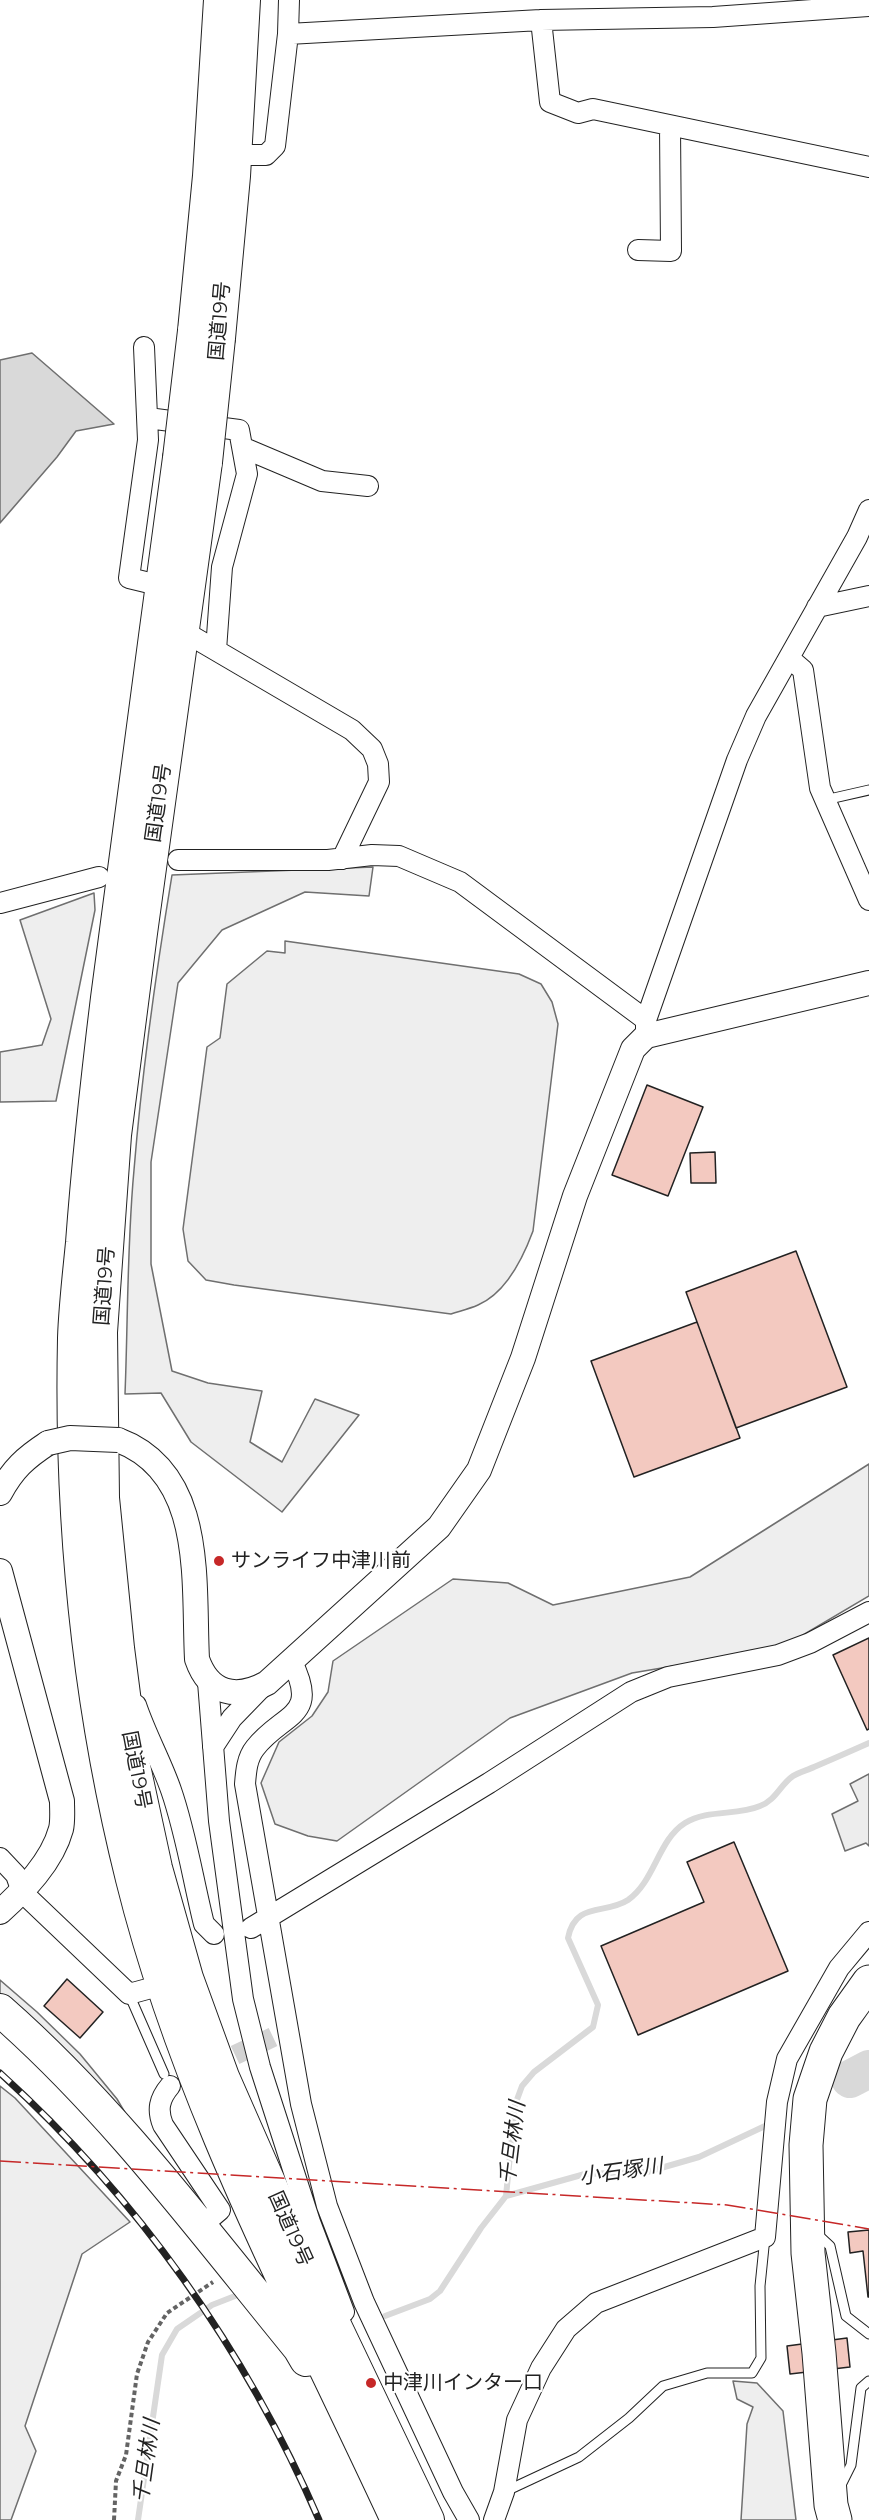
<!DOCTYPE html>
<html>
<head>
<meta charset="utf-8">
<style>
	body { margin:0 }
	canvas { display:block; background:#fff }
</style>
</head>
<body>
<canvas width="869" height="2520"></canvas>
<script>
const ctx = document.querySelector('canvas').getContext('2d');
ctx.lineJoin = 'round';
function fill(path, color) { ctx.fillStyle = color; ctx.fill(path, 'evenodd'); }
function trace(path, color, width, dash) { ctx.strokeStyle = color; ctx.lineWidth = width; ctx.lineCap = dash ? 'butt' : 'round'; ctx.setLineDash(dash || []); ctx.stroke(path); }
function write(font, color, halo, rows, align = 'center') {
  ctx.font = font + ' Montserrat,"Noto Sans JP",sans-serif'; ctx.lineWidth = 4.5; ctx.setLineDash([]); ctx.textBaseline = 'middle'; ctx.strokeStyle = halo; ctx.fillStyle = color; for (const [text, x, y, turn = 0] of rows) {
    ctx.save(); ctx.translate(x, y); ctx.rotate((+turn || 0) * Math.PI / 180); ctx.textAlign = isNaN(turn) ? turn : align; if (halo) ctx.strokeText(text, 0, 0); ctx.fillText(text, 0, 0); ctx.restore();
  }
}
const green = new Path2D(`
	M373,867L369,896L305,892L222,930L178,983L151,1162V1264L172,1371L208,1383L262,1391L250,1442L282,1462L315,1399L359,1415L282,1512L191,1442L161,1393L125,1394C128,1319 127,1244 134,1170C142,1071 156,972 172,875Z
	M94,893L95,910L56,1101L0,1102V1052L42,1045L51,1019L20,920Z
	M285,941L519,974L541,984L552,1002L558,1024L533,1231C523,1258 506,1293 478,1305C469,1309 460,1311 451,1314L234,1285L206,1280L188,1261L183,1229L207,1047L220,1038L227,984L267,951L285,953Z
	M869,1464V1596L781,1648L632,1673L510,1718L337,1841L308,1836L275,1824L261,1783L279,1742L312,1716L328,1692L333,1661L453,1579L508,1583L553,1605L690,1577Z
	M0,2086L15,2098L130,2222L82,2254L25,2426L36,2451L11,2520H0Z
	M733,2381L757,2383L783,2411L796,2520H741L747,2424L753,2407L737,2399Z`);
fill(green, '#eee');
trace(green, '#6f6f6f', 1.5);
const parking = new Path2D(`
	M869,1774V1846L866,1843L845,1851L832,1814L858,1801L850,1784Z
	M0,1980L37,2012L80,2054L117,2099L127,2116L0,1999Z`);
fill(parking, '#ededed');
trace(parking, '#6f6f6f', 1.5);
const water = new Path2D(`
	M32,353L114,424L76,431L57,457L0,523V360Z`);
fill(water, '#d9d9d9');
trace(water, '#6f6f6f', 1.5);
trace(new Path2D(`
	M506,2196L585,2174L647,2172L699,2157L765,2126
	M385,2316L430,2299L440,2291L481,2228L506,2196L515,2105L522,2086L534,2072L593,2027L598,2005L568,1938C575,1901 605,1915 628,1900C655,1881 658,1840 685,1823C708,1809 737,1816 760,1806C776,1800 780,1785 793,1776C799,1772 808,1770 814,1767C833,1759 851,1751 869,1743
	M138,2520L162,2355L177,2329L212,2305L235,2296`), '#d9d9d9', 6);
trace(new Path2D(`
	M850,2079L869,2069`), '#d9d9d9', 38);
const building = new Path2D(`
	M647,1085L703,1107L668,1196L612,1175Z
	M715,1152L716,1183H691L690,1153Z
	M796,1251L847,1387L736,1428L686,1292Z
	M697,1322L740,1438L634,1477L591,1361Z
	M869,1638V1729L867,1730L833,1655Z
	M734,1842L788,1971L638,2035L601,1946L704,1902L687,1862Z
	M67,1979L103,2012L80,2038L44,2006Z
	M869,2230V2297H868L863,2251L850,2253L848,2232Z
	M847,2338L850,2367L790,2374L787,2346Z`);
fill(building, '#f3c9c0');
trace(building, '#222', 1.5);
trace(new Path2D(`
	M208,2068L273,2037`), '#d3d3d3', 20, [20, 10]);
const service = new Path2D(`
	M825,800L869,790
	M129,1994L164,2074
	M816,2233L830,2246L846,2316L869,2334
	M840,2487L851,2465L861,2388L869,2381
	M504,2492L579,2457L629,2418L663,2386L707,2373H752L761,2358L760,2286L765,2237`);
const minor = new Path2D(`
	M289,0L288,34L541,20L713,17L869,6
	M541,20L550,102L578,113L593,109L869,167
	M235,155H266L275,146L288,34
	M638,250L671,251L670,126
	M144,347L148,440L129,578L162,586
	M148,418L239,430L247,474L222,567L216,650
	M244,448L322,481L368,486
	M817,607L869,596
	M183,631L352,730L372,749L378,764L379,782L342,859
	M789,658L803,670L820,788L869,900
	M178,860H328L372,855L399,856L460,882L646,1020
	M0,903L99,877
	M646,1036V1020L737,760L756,716L857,537L869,510
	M291,1660C321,1718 283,1712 255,1748C247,1758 246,1771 245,1784L301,2104L327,2206L364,2302L453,2492L469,2520
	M208,1682L219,1821L243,1999L260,2067L310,2222L344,2312
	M136,1705C146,1735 161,1761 171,1790C186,1833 193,1880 204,1924L214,1934
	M213,1747L232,1718L264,1685
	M0,1858L16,1875L22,1892L129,1994L162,1985
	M251,1928L489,1783L631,1692L668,1677L778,1655L810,1643L869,1612
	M170,2086C159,2099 157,2110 163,2125L220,2210L200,2227
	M494,2520L504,2492L517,2420L541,2368L566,2329L596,2303L765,2237L777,2102L787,2059L839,1968L869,1932`);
const tertiary = new Path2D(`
	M118,1440C206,1473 193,1582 197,1659C209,1694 236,1700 267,1683L439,1527L479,1470L523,1358L575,1196L633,1049L646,1036L869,983
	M0,1493C13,1469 25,1458 48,1443
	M0,1571L62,1801C62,1810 63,1821 61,1829C52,1862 24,1890 0,1912`);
const trunk = new Path2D(`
	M194,331L209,176L220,0
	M219,338L234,176L244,0
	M179,458C155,638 130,818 107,998C97,1080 88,1161 82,1243C79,1274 75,1307 74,1338C70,1520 88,1703 132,1879C188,2105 300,2310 397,2520
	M206,462L141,933L115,1135L101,1332L103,1498L118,1648L132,1757L156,1868L187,1978L223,2077L299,2250L428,2520
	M0,2010C113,2109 204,2232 299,2348L306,2360`);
const motorway = new Path2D(`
	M835,2520L831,2505L819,2353L808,2253L806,2145L810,2099L826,2052L844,2017L869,1982`);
trace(service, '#222', 11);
trace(minor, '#222', 22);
trace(tertiary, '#222', 26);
trace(trunk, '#222', 34);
trace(motorway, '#222', 35);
trace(new Path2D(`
	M114,2520L116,2481L126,2455L137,2374L148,2342L167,2313L213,2282`), '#646464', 4, [4.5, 3]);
trace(service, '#fff', 9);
trace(minor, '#fff', 20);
trace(tertiary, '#fff', 24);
trace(trunk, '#fff', 32);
trace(motorway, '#fff', 33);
const rail = new Path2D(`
	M0,2073C137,2197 246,2350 319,2520`);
trace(rail, '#222', 7);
trace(rail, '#fff', 4.5, [14]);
const tertiaryBridge = new Path2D(`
	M48,1443L70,1438L118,1440`);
const trunkBridge = new Path2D(`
	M179,458L194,331
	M206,462L219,338`);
trace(tertiaryBridge, '#222', 26, []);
trace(trunkBridge, '#222', 34, []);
trace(tertiaryBridge, '#fff', 24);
trace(trunkBridge, '#fff', 32);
trace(new Path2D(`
	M0,2161L727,2205L869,2229`), '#c62828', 1.5, [21, 4.5, 3, 4.5]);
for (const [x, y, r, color] of [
	[219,1561,6,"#c62828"],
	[371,2383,6,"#c62828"]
]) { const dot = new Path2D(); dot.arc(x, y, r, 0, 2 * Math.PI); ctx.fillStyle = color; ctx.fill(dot); trace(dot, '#fff', 2); }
write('20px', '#222', '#fff', [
	["国道19号",220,321,-85],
	["国道19号",159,803,-82],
	["国道19号",105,1286,-86],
	["国道19号",136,1770,79],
	["国道19号",290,2229,66]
]);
write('20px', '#222', '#fff', [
	["サンライフ中津川前",231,1561],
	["中津川インター口",383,2383]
], 'left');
write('italic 21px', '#222', '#fff', [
	["千旦林川",513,2143,-83],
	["小石塚川",621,2172,-8],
	["千旦林川",147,2461,-82]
]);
</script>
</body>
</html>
